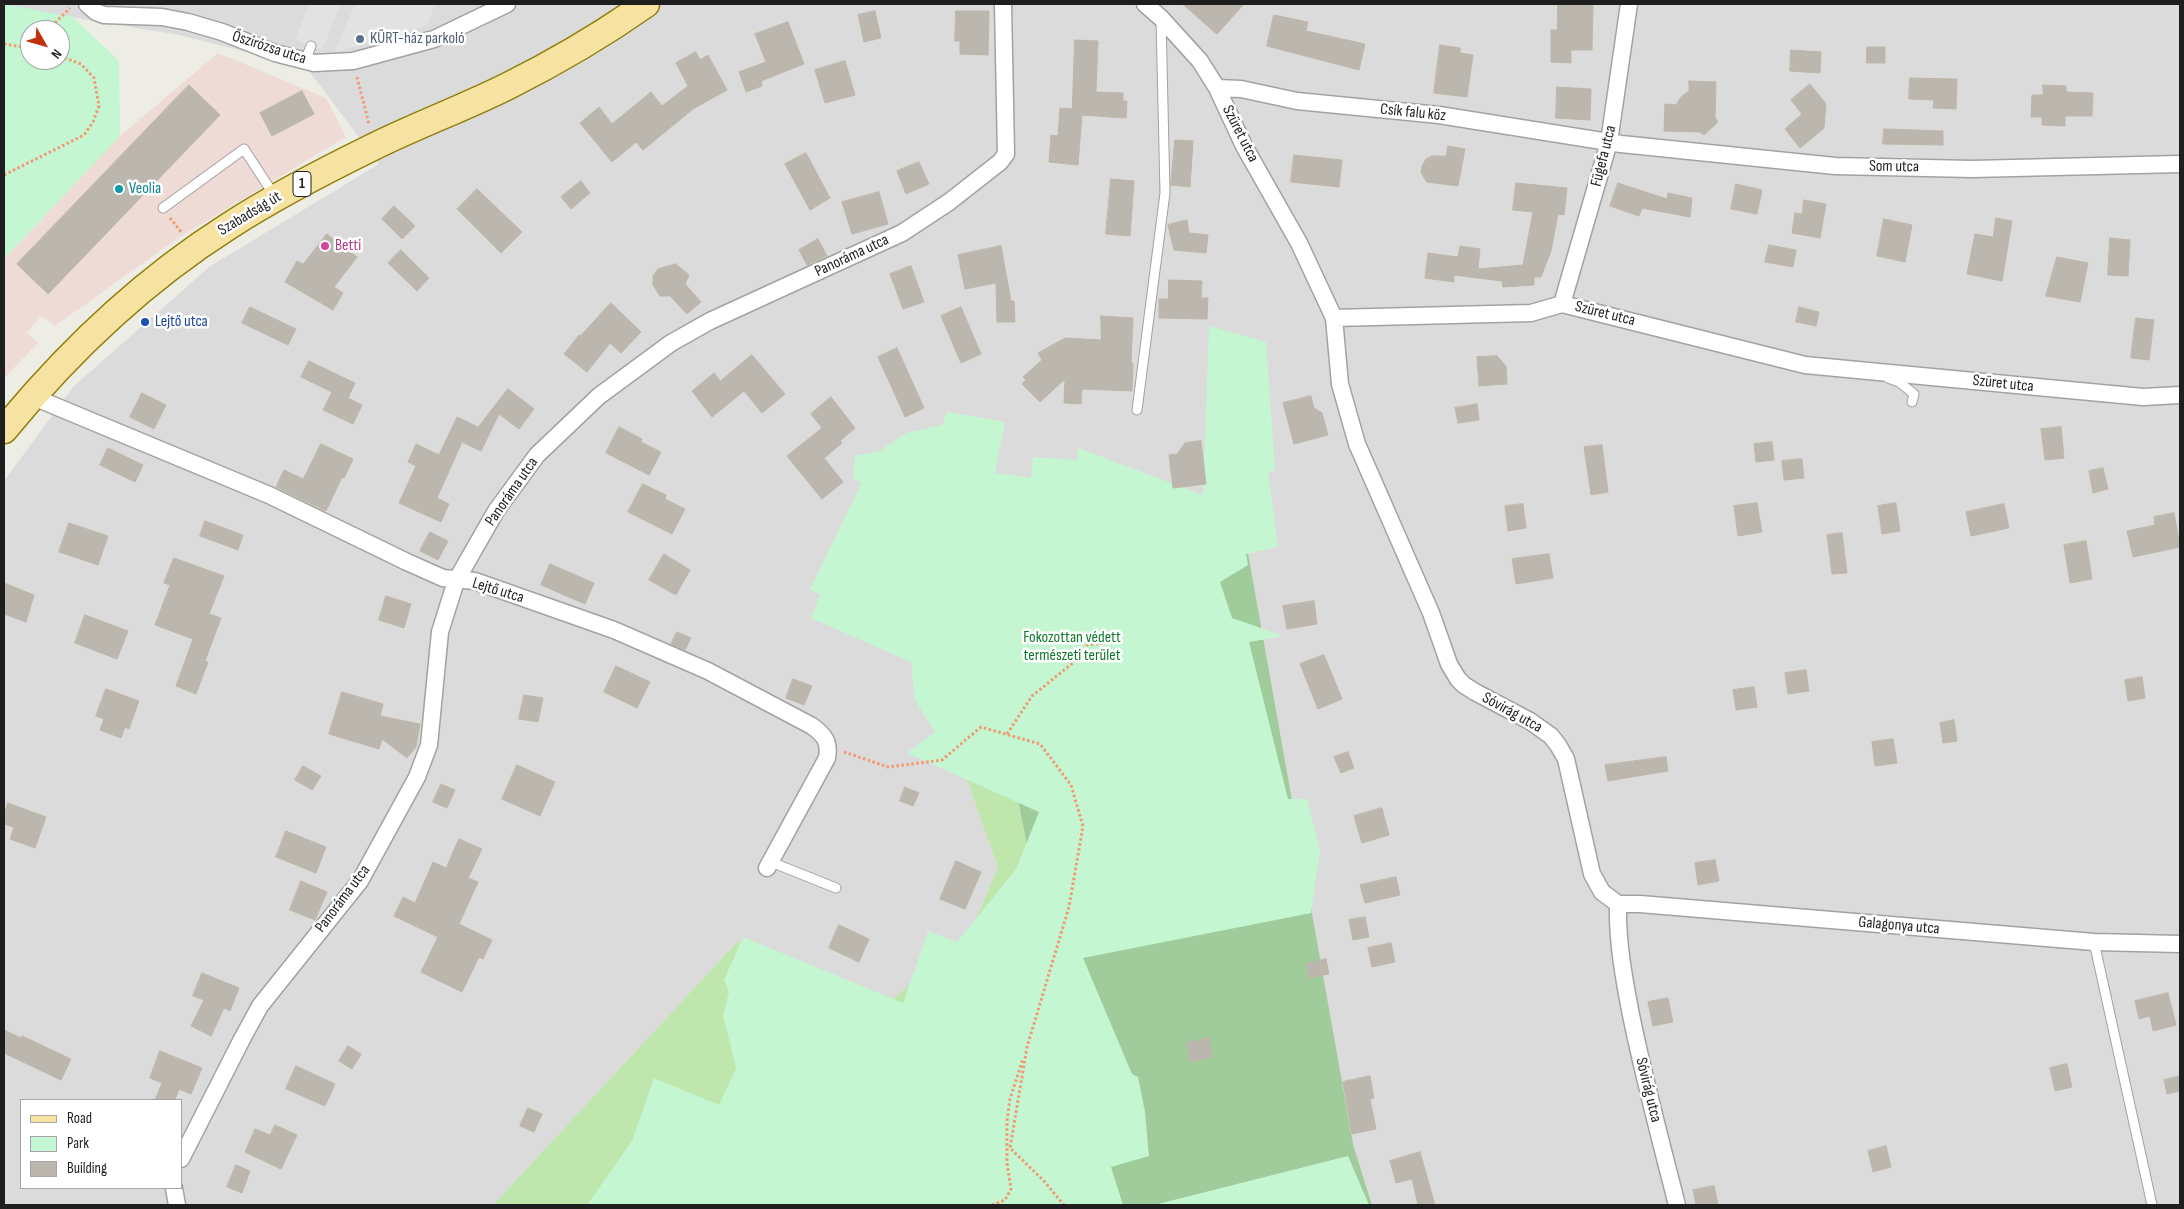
<!DOCTYPE html>
<html>
<head>
<meta charset="utf-8">
<style>
	body { margin:0 }
	#map { position:relative; width:2184px; height:1209px; overflow:hidden; background:#eeede5; font-family:"Sofia Sans Condensed",sans-serif }
	canvas { display:block }
	.frame { position:absolute; inset:0; border:5px solid #1e1e1e; pointer-events:none }
	.legend { position:absolute; left:20px; top:1099px; width:162px; height:90px; box-sizing:border-box; background:#fff; border:1px solid #a5a5a5; margin:0; padding:6px 9px; list-style:none; font-size:15px; color:#1e1e1e }
	.legend li { display:flex; align-items:center; gap:10px; height:25px }
	.legend b { width:25px; border:1px solid #a5a5a5 }
	.north { position:absolute; left:20px; top:20px; width:50px; height:50px; box-sizing:border-box; background:#fff; border:1px solid #a5a5a5; border-radius:50%; rotate:128deg; font-size:14px; font-weight:700; line-height:20px; text-align:center; color:#1e1e1e }
	.north::after { content:''; display:block; margin:auto; width:18px; height:22px; background:#c12f0b; clip-path:polygon(50% 0,100% 100%,50% 72%,0 100%) }
</style>
</head>
<body>
<div id="map">
<canvas width="2184" height="1209"></canvas>
<div class="frame"></div>
<ul class="legend">
<li><b style="height:6px;background:#f7e3a1"></b>Road</li>
<li><b style="height:14px;background:#c4f6d2"></b>Park</li>
<li><b style="height:14px;background:#bbb6ae"></b>Building</li>
</ul>
<div class="north">N</div>
</div>
<script>
const ctx = document.querySelector('canvas').getContext('2d');
ctx.lineJoin = 'round';
function fill(path, color) { ctx.fillStyle = color; ctx.fill(path, 'evenodd'); }
function trace(path, color, width, dash) { ctx.strokeStyle = color; ctx.lineWidth = width; ctx.lineCap = dash ? 'butt' : 'round'; ctx.setLineDash(dash || []); ctx.stroke(path); }
function write(font, color, halo, rows, align = 'center') {
  ctx.font = font + ' "Sofia Sans Condensed",sans-serif'; ctx.lineWidth = 5; ctx.setLineDash([]); ctx.textBaseline = 'middle'; ctx.strokeStyle = halo; ctx.fillStyle = color; for (const [text, x, y, turn = 0] of rows) {
    ctx.save(); ctx.translate(x, y); ctx.rotate((+turn || 0) * Math.PI / 180); ctx.textAlign = isNaN(turn) ? turn : align; if (halo) ctx.strokeText(text, 0, 0); ctx.fillText(text, 0, 0); ctx.restore();
  }
}
fill(new Path2D(`
	M4,4H2180V1205H1372L1353,1144L925,664L998,867L969,935L890,1002L737,942L493,1205H4V481L74,386L209,267L379,164L306,67L179,35L4,6ZM21,1100H181V1188H21Z`), '#dcdbdb');
fill(new Path2D(`
	M218,53L326,98L346,137L178,238L55,326L41,316L27,333L38,343L4,378V259L120,136Z`), '#eedbd5');
fill(new Path2D(`
	M917,485L998,701L1027,845L1004,1030L844,1205H493L737,942L890,1001L969,935L998,867L925,664L817,574Z`), '#bee6ad');
fill(new Path2D(`
	M1245,536L1353,1144L1372,1205H844L911,1163L1027,845L998,701Z`), '#a0cc9b');
fill(new Path2D(`
	M4,4L73,17L119,61L120,136L4,259ZM30,30H60V60H30Z
	M1209,326L1266,342L1275,470L1268,472L1278,547L1246,554L1248,565L1220,582L1232,618L1284,636L1249,642L1288,799H1307L1320,850L1311,913L1083,958L1132,1074L1138,1077L1145,1112L1149,1156L1111,1167L1123,1205H587L632,1141L654,1078L719,1105L736,1068L723,1015L729,992L724,980L743,937L903,1003L928,931L957,942L1016,869L1039,812L907,753L935,732L915,700L911,662L811,618L820,595L810,589L861,484L853,477L855,456L880,451L906,433L942,425L947,412L1005,422L995,473L1031,478L1033,457L1077,460L1078,448L1203,495Z
	M1348,1156L1369,1205H1154Z`), '#c4f6d2');
fill(new Path2D(`
	M309,4H341L322,50L295,40Z
	M355,4H435L427,25L334,53Z`), '#e2e2e2');
const building = new Path2D(`
	M1183,4H1244L1217,34Z
	M1558,4H1593L1592,50H1571V63L1551,62V30H1557Z
	M875,11L881,38L864,42L858,15Z
	M956,11H989L988,55L960,54V41H955Z
	M1274,15L1308,22L1306,31L1365,44L1359,70L1267,46Z
	M788,22L804,64L761,81L762,86L746,92L739,72L766,62L755,34Z
	M1075,40L1098,41L1096,92L1123,93V101H1127L1126,118L1082,115L1078,165L1049,162L1051,135L1058,136L1060,108L1072,109Z
	M1440,45L1460,48V53L1473,55L1467,97L1434,93Z
	M1867,47H1885V63H1867Z
	M1791,50L1821,52L1820,73L1790,71Z
	M696,52L700,60L708,55L727,90L693,109L643,150L636,142L612,162L580,123L599,107L612,124L651,92L662,106L688,86L676,63Z
	M845,61L855,95L825,103L815,70Z
	M1910,78L1957,79L1956,109L1933,108L1934,100L1909,99Z
	M1689,81L1716,82L1715,118L1718,122L1704,135L1700,132L1664,131L1665,104L1676,105L1681,97L1689,91Z
	M1810,84L1826,104L1824,128L1800,148L1785,129L1802,114L1791,100Z
	M189,85L220,115L48,294L17,264Z
	M2043,85L2066,86V92L2093,93L2092,116H2065V126L2042,125V117H2031L2032,95H2043Z
	M1557,87L1591,89L1590,120L1556,118Z
	M302,91L314,114L272,136L260,113Z
	M1884,129L1943,131V145L1883,144Z
	M1175,140L1193,141L1190,187L1171,185Z
	M1448,146L1465,149L1458,186L1427,182L1421,173L1422,166L1426,159L1432,156H1446Z
	M806,153L830,198L810,210L785,164Z
	M1294,155L1342,160L1339,187L1291,182Z
	M919,162L929,184L906,194L897,171Z
	M1111,179L1134,181L1130,236L1106,234Z
	M581,181L590,193L571,209L561,197Z
	M1516,183L1567,188L1564,215L1558,214L1551,251L1541,277H1534V285L1503,287L1502,281L1454,275V282L1425,278L1428,253L1458,257L1460,246L1480,249L1478,269L1523,265L1533,212L1513,210Z
	M1618,183L1667,199L1668,193L1692,198L1690,217L1642,208L1639,216L1610,206Z
	M1736,184L1762,190L1757,214L1731,209Z
	M477,189L522,232L501,253L457,209Z
	M879,192L888,224L852,234L842,202Z
	M1804,200L1826,204L1820,238L1792,233L1795,213L1802,214Z
	M394,206L415,226L402,239L382,219Z
	M1996,218L2012,221L2002,281L1967,274L1975,234L1993,237Z
	M1884,219L1912,225L1905,262L1877,256Z
	M1187,220L1189,233L1208,235L1206,253L1174,250L1168,225Z
	M327,234L357,257L334,287L343,293L333,310L285,282L297,261L303,264Z
	M2110,238L2130,240L2128,276L2108,275Z
	M818,239L827,256L807,265L799,250Z
	M1769,245L1796,250L1793,267L1765,262Z
	M1001,246L1011,301H1014L1015,322H997L996,283L965,289L958,255Z
	M401,250L429,278L417,291L388,263Z
	M2057,257L2088,263L2080,302L2046,296Z
	M676,264L689,275L685,284L701,302L687,314L670,296H660L653,285V276L658,269Z
	M911,266L924,302L903,309L890,274Z
	M1169,280L1202,281L1201,298H1208L1207,319L1159,318V299H1168Z
	M611,303L641,332L621,353L610,343L587,372L564,354L579,335L580,336Z
	M250,307L296,329L288,345L242,323Z
	M961,307L981,354L961,363L941,316Z
	M1799,307L1819,312L1816,326L1796,322Z
	M1101,316L1133,318L1131,363H1133L1132,391L1082,389L1081,404L1064,403L1065,379L1040,402L1022,384L1026,380L1023,377L1042,360L1038,353L1065,338L1101,340Z
	M2136,318L2154,320L2149,360L2131,358Z
	M897,348L924,408L905,417L878,357Z
	M752,355L785,394L762,413L744,391L712,417L692,391L714,373L720,381Z
	M1497,356L1506,366L1507,384L1479,386L1477,357Z
	M309,361L355,383L348,398L362,405L353,424L323,410L332,392L301,377Z
	M508,389L534,409L519,429L499,414L481,451L462,442L437,498L449,504L441,522L399,503L416,466L408,462L416,444L439,455L457,417L478,427Z
	M142,393L166,405L154,429L130,417Z
	M1311,396L1314,408L1322,413L1328,435L1294,444L1283,403Z
	M831,397L855,428L840,441L842,443L824,458L843,482L822,499L787,456L822,428L811,414Z
	M1477,404L1479,420L1458,423L1455,408Z
	M619,427L642,439L641,442L661,452L649,475L606,453Z
	M2061,427L2064,458L2045,460L2041,429Z
	M1201,441L1206,484L1173,488L1169,455L1177,454L1185,443Z
	M1772,442L1774,460L1756,462L1754,444Z
	M321,444L353,459L344,478L342,477L326,511L276,487L284,470L303,479Z
	M1602,445L1608,492L1591,495L1584,447Z
	M108,448L143,465L135,482L100,465Z
	M1802,459L1804,478L1784,480L1782,461Z
	M2103,468L2108,489L2093,493L2089,471Z
	M643,484L666,495L665,499L685,509L672,534L628,512Z
	M1757,503L1762,532L1738,536L1734,506Z
	M1896,503L1900,531L1882,534L1878,506Z
	M1523,504L1526,528L1508,531L1505,506Z
	M2004,504L2009,528L1971,536L1966,512Z
	M2174,513L2180,547L2133,557L2127,531L2155,525L2154,517Z
	M205,521L243,535L238,550L200,536Z
	M69,523L108,536L98,565L59,552Z
	M430,532L448,541L438,560L420,551Z
	M1842,533L1847,573L1832,574L1827,535Z
	M2086,541L2092,579L2070,583L2064,545Z
	M664,554L690,570L676,595L649,580Z
	M1549,554L1553,578L1516,584L1512,559Z
	M174,558L224,576L209,614L221,618L205,661L208,662L196,694L176,686L193,639L155,625L170,585L164,583Z
	M550,564L594,583L585,604L541,585Z
	M4,583L34,595L26,622L4,614Z
	M386,596L411,604L404,628L379,620Z
	M1314,601L1317,624L1287,629L1283,606Z
	M85,615L128,631L117,659L75,643Z
	M677,632L691,638L685,650L671,644Z
	M1324,655L1342,699L1318,709L1300,664Z
	M616,666L650,682L637,708L604,692Z
	M1806,670L1809,691L1788,694L1785,673Z
	M2142,677L2145,698L2128,701L2125,680Z
	M793,679L812,686L804,705L786,698Z
	M1754,687L1757,707L1736,710L1733,690Z
	M106,689L139,701L129,729L125,727L121,738L100,730L104,719L96,716Z
	M342,692L383,704L380,716L420,724L416,747L407,758L382,739L379,749L329,734Z
	M524,695L543,698L538,722L519,719Z
	M1954,720L1957,741L1943,743L1940,723Z
	M1893,739L1897,763L1875,766L1872,742Z
	M1348,752L1354,768L1341,773L1334,757Z
	M1666,757L1668,771L1608,781L1605,765Z
	M517,765L555,782L540,816L502,799Z
	M303,766L321,776L312,790L295,780Z
	M441,784L455,790L447,808L433,802Z
	M905,787L919,793L913,806L900,801Z
	M8,803L46,817L35,848L10,839L14,827L4,824V815Z
	M1382,808L1389,835L1362,843L1354,816Z
	M286,831L326,847L316,873L276,857Z
	M459,839L482,849L468,878L478,882L459,924L492,940L483,959L479,957L462,992L421,972L438,937L394,916L403,897L415,903L433,862L446,868Z
	M1715,860L1719,881L1698,885L1695,863Z
	M956,861L981,872L965,909L940,899Z
	M1396,877L1400,895L1365,903L1360,885Z
	M301,881L327,892L315,920L290,910Z
	M1365,917L1369,937L1353,940L1349,920Z
	M839,925L869,939L859,962L829,948Z
	M1391,943L1395,962L1372,967L1368,948Z
	M1326,959L1329,974L1309,978L1306,964Z
	M202,973L239,988L230,1011L224,1008L211,1036L191,1026L204,1000L193,996Z
	M2168,993L2176,1025L2153,1031L2150,1016L2139,1019L2135,1001Z
	M1668,998L1673,1022L1653,1026L1648,1002Z
	M4,1030L21,1038L22,1036L71,1059L61,1080L4,1053Z
	M1209,1038L1213,1057L1190,1062L1186,1043Z
	M348,1046L361,1054L352,1069L339,1061Z
	M160,1051L202,1068L191,1094L179,1089L175,1100H155L162,1083L150,1078Z
	M2067,1064L2072,1087L2055,1091L2050,1068Z
	M296,1066L335,1084L325,1106L286,1089Z
	M1370,1076L1374,1098L1370,1099L1376,1129L1352,1134L1343,1082Z
	M2180,1076V1091L2167,1094L2164,1080Z
	M528,1108L542,1114L534,1132L520,1126Z
	M275,1125L297,1135L281,1169L245,1152L255,1129L270,1135Z
	M1886,1146L1891,1167L1873,1172L1868,1151Z
	M1420,1152L1435,1205H1418L1412,1179L1396,1183L1390,1161Z
	M236,1165L250,1171L242,1193L227,1187Z
	M1714,1186L1718,1205H1696L1693,1190Z`);
fill(building, '#bbb6ae');
trace(building, '#bfb7a8', 1);
const service = new Path2D(`
	M305,61L311,46
	M163,208L244,149L274,195
	M1888,378L1899,382L1914,394L1912,402
	M1137,410L1165,193L1161,18
	M771,862L836,888
	M2094,942L2152,1205`);
const minor = new Path2D(`
	M87,4L96,12L104,15L162,17L188,22L222,32L275,53L314,63L353,61L434,39L507,4
	M1145,4L1161,18L1200,61L1217,88L1244,146L1299,243L1334,318L1340,384L1357,444L1431,613L1449,664L1458,679L1464,685L1475,692L1530,721L1551,736L1558,745L1566,759L1592,874L1602,892L1618,904C1617,941 1624,979 1631,1015C1644,1079 1661,1142 1677,1205
	M1217,88L1241,89L1297,101L1439,115L1621,144L1835,166L1972,169L2180,164
	M1562,304L1609,142L1629,4
	M1334,318L1531,313L1562,304L1805,365L2143,397L2180,395
	M31,396L269,495L407,562L443,578L475,581L614,630L708,671L812,726C824,735 830,741 827,758L767,868
	M1618,904H1640L2094,942L2180,944
	M181,1159L242,1039L260,1006L360,881L417,777L429,745L440,632L456,581L496,511L537,455L599,396L671,343L710,321L902,233L949,202L1000,162L1006,154L1003,4
	M174,1188L177,1205`);
const primary = new Path2D(`
	M4,430C68,352 144,280 229,226C275,196 324,171 373,147C417,125 464,108 508,86C556,62 602,35 646,4`);
trace(service, '#a2a2a2', 11);
trace(minor, '#a2a2a2', 19);
trace(primary, '#907e08', 29);
trace(new Path2D(`
	M48,30L70,8
	M4,44L30,48
	M357,77L369,124
	M4,175L84,135L93,122L99,106L94,78L81,64L60,56
	M170,218L182,233
	M1007,734L1032,696L1079,658L1087,645L1106,643
	M844,752L888,767L942,760L981,727L1040,744L1071,785L1083,826L1069,907L1027,1047L1010,1148L1043,1180L1064,1205
	M992,1205L1005,1200L1011,1189L1007,1163V1121L1010,1099L1023,1059`), '#f29872', 3, [2.5, 2.5]);
trace(service, '#fff', 9);
trace(minor, '#fff', 16);
trace(primary, '#f7e3a1', 26);
for (const [x, y, r, color] of [
	[360,39,5,"#5c6f8a"],
	[119,189,5,"#0f9aa8"],
	[325,246,5,"#d1479c"],
	[145,322,5,"#1a4fb4"]
]) { const dot = new Path2D(); dot.arc(x, y, r, 0, 2 * Math.PI); ctx.fillStyle = color; ctx.fill(dot); trace(dot, '#fff', 2); }
for (const [x, y, w] of [
	[302,184,18]
]) { const box = new Path2D(); box.roundRect(x - w / 2, y - 12.5, w, 25, 4); ctx.fillStyle = '#fff'; ctx.fill(box); trace(box, '#1e1e1e', 1); }
write('bold 15px', '#1e1e1e', null, [
	["1",302,184]
]);
write('16px', '#4e5e75', '#fff', [
	["KÜRT-ház parkoló",370,39]
], 'left');
write('16px', '#1e1e1e', '#fff', [
	["Őszirózsa utca",269,48,18],
	["Csík falu köz",1413,113,6],
	["Szüret utca",1240,134,63],
	["Fügefa utca",1604,156,-76],
	["Som utca",1894,167,1],
	["Szabadság út",250,214,-31],
	["Panoráma utca",852,256,-25],
	["Szüret utca",1605,314,14],
	["Szüret utca",2003,384,6],
	["Panoráma utca",512,492,-55],
	["Lejtő utca",498,591,17],
	["Sóvirág utca",1512,713,29],
	["Panoráma utca",343,899,-53],
	["Galagonya utca",1899,926,5],
	["Sóvirág utca",1648,1090,76]
]);
write('16px', '#0d838f', '#fff', [
	["Veolia",129,189]
], 'left');
write('16px', '#b23c85', '#fff', [
	["Betti",335,246]
], 'left');
write('16px', '#164399', '#fff', [
	["Lejtő utca",155,322]
], 'left');
write('16px', '#11772e', '#fff', [
	["Fokozottan védett",1072,638],
	["természeti terület",1072,656]
]);
</script>
</body>
</html>
